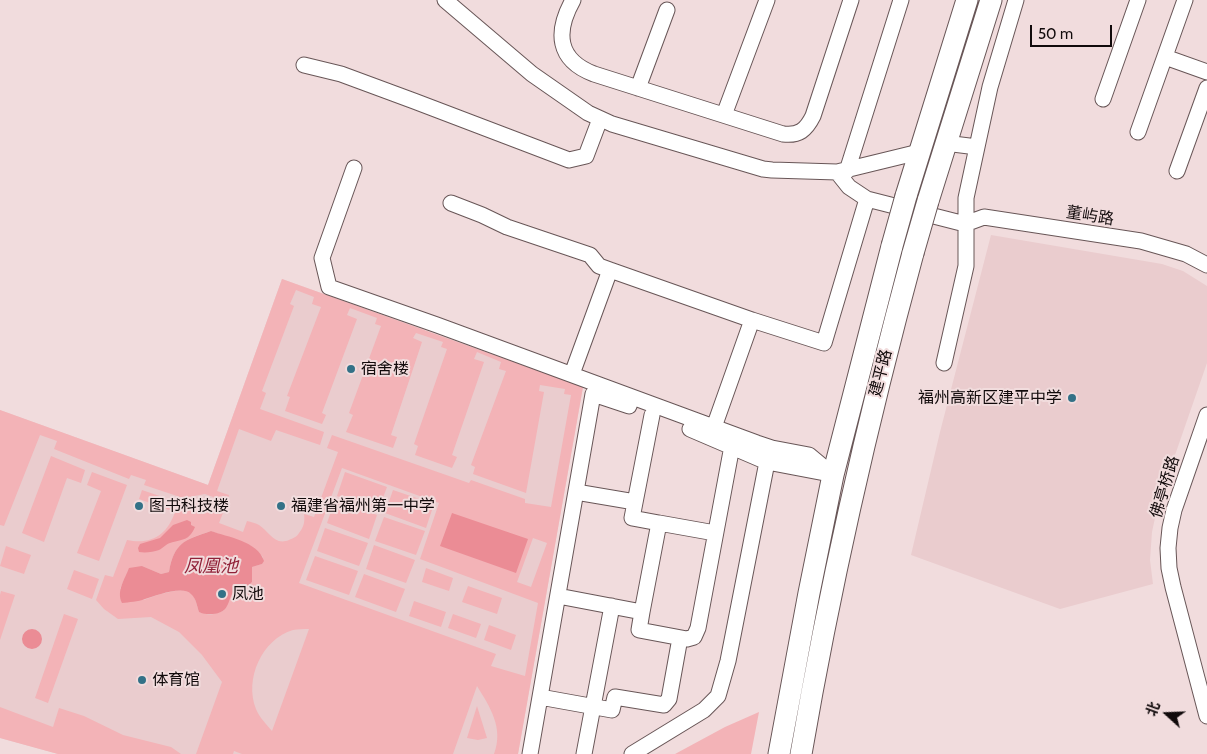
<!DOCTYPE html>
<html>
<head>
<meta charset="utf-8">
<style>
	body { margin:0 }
	#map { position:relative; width:1207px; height:754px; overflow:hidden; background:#f1dcdd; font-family:Cabin,"Noto Sans SC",sans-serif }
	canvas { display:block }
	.north { position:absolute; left:1142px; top:689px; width:50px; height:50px; -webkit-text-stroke:4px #f1dcdd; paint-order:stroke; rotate:290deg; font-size:14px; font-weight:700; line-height:20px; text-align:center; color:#110a0b }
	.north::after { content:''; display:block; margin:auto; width:18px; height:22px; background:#110a0b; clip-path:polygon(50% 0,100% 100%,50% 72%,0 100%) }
	.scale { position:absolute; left:1030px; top:25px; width:82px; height:22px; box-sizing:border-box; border:2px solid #110a0b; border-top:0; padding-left:6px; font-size:15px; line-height:18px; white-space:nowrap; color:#110a0b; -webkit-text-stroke:4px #f1dcdd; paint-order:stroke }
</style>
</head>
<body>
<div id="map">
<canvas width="1207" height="754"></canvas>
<div class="north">北</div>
<div class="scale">50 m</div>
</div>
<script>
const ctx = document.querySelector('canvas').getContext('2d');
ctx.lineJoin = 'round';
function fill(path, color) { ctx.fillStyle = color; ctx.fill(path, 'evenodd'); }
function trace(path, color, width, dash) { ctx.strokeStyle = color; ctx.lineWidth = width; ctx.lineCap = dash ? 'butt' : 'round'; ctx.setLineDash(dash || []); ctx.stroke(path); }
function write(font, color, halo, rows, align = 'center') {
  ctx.font = font + ' Cabin,"Noto Sans SC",sans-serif'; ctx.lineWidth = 4; ctx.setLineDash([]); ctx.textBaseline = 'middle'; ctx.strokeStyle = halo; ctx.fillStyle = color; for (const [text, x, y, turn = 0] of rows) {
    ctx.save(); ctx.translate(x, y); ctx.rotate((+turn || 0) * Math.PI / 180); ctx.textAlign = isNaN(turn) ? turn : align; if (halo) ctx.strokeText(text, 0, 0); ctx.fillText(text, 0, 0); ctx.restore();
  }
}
fill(new Path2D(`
	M991,235L1162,264L1183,271L1207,286V363L1158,504L1152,532L1150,560L1153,584L1060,609L911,555L940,432Z
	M282,279L583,387L518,754H58L0,738V410L208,485Z`), '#eaccce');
fill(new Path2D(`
	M282,279L583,387L518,754H494C504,728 490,707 477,686L453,754H242L234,751L233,754H196L222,682L202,655L179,632L151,617L118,619L104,609L96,600L105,575L113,577L127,540C152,545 167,535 175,512L139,499L142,490L183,504L204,501L225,508L219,523L243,532L247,521C251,522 256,523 259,525C269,531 274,546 289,540C293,538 297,537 299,533C304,527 305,521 304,514L314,517L338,452L327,448L332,435L469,483L471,480L525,499V503L551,507L571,395L564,394L565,389L540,385L539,391L544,392L526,493L473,474L475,467L471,465L506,371L499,369L501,362L477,352L474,359L484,362L452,455L457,457L452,468L415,455L418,446L414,444L447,349L441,347L443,342L416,333L413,338L422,342L391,435L397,437L393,448L346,432L353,415L349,413L381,326L375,324L377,318L350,308L347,315L357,319L322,413L326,415L322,424L285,411L290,397L287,396L321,307L312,304L314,297L296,290L290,304L294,306L262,391L266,393L260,409L324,432L320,445L276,430L271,441L239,429L217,491L229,495L227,502L205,494L183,498L144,485L146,480L131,475L129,479L54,449L57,441L40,435L4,526L0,525V410L208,485ZM342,468L439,503L420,559L538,603L525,676L491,666L496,654L299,583ZM211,531L251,546L263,557L262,564L252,567V582C245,590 240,587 234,592C229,596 226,605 223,611L210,615L199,612C197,606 196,598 191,593C183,586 154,596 144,600L120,589L124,580L142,566L161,574L169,572C173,544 186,539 211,531ZM533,538L547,543L531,587L517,582ZM309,629L272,731C267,725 259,717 256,709C244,679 262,639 293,630C298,629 304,629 309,629Z
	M51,456L85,470L81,483L67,478L44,542L22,533Z
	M92,472L127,485L99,561L77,553L101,491L87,485Z
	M345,472L387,487L378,511L337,496Z
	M393,490L434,504L426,528L385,513Z
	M335,500L377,515L369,539L327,523Z
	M384,517L425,531L416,555L375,541Z
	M325,528L368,543L359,566L317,551Z
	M374,545L415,560L406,583L366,569Z
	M6,546L31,555L24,574L0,566Z
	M315,556L358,571L349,595L306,580Z
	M426,568L453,578L449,591L422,582Z
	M74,570L99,579L92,599L67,589Z
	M364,574L405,589L396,612L355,597Z
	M468,586L502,598L497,614L462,602Z
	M1,591L15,595L0,640V595Z
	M414,601L446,612L441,627L409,616Z
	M64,614L78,619L48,703L35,698Z
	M453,614L481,624L476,638L448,628Z
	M489,625L516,635L511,650L484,640Z
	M477,706L487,738L478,740L467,738Z
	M0,707L53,727L59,708L84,716L123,735L171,747L181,754H58L0,738Z
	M759,712L751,754H675L725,727Z`), '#f3b3b7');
fill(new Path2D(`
	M452,513L528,539L516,573L440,546Z
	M187,520L191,522V525L195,527C189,541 183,539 170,543C166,544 163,548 159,550C153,552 146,553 139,552L138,548L140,544L160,538L173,525Z
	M211,531C227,537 258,541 264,561L262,564L252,567V582C246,589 241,587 235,591C230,594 230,601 227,606C223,615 207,616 199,612C197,606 196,598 191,594C183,585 155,596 145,599C138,602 129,602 122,603C116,591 125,579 129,568L142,566L161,574L169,572C174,543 184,540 211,531Z
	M22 639a10 10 0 1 1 20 0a10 10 0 1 1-20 0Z`), '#eb8c95');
const minor = new Path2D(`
	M445,0L532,74L588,113L612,124L763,169L772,170L837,172L919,152
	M573,0C555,32 557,60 594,74L783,134C799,136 806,130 813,116L851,0
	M1165,57L1207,72
	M304,65L341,74L414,101L569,160L586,156L600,119
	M638,88L667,10
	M1103,99L1138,0
	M724,115L767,0
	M1138,132L1185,0
	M977,147L990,87L1016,0
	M354,168L322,258L329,287L437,325L757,443L772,448L809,455L833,475
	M847,171L901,0
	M1177,171L1207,88
	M837,172L849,187L867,199L965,224L984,217L1141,241L1186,254L1207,265
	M451,203L482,215L507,227L590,255L599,266L610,270L752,320L824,343L867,199
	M944,363L966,266V198L977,147L945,143
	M572,374L610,270
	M652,415L632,518L659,523
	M1207,415L1174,510L1170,528L1168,548L1169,568L1173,587L1207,716
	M714,427L752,320
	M690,429L767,462
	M576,492L635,502
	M558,596L642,612L659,523L715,533
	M642,612L639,630L687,639L694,637L698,628L732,446
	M540,697L612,710L615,697L664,705L669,699L680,638
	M530,754L593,394L629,406
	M584,754L612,606
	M632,754L704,710L718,696L728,661L767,462L830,474`);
const highway = new Path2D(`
	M906,196L967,0
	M928,201L991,0
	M779,754L809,593L833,475L892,246
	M801,754C830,585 868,419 913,253`);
trace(minor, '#685657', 17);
trace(highway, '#685657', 23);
trace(minor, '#fff', 15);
trace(highway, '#fff', 21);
const highwayBridge = new Path2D(`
	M892,246L906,196
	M913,253L928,201`);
trace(highwayBridge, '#685657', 23, []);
trace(highwayBridge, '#fff', 21);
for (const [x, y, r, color] of [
	[351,369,5,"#337187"],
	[1072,398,5,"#337187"],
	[139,506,5,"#337187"],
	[281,506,5,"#337187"],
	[222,594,5,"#337187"],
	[142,680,5,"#337187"]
]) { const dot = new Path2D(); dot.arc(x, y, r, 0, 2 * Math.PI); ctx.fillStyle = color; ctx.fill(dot); trace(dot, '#f1dcdd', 2); }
write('16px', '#110a0b', '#f1dcdd', [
	["董屿路",1090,216,9],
	["建平路",881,373,-76],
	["佛亭桥路",1165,487,-73]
]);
write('16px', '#110a0b', '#f1dcdd', [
	["宿舍楼",361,369],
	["福州高新区建平中学",1062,398,"right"],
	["图书科技楼",149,506],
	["福建省福州第一中学",291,506],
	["凤池",232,594],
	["体育馆",152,680]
], 'left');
write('italic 18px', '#902138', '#f1dcdd', [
	["凤凰池",211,567]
]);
</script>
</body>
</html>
